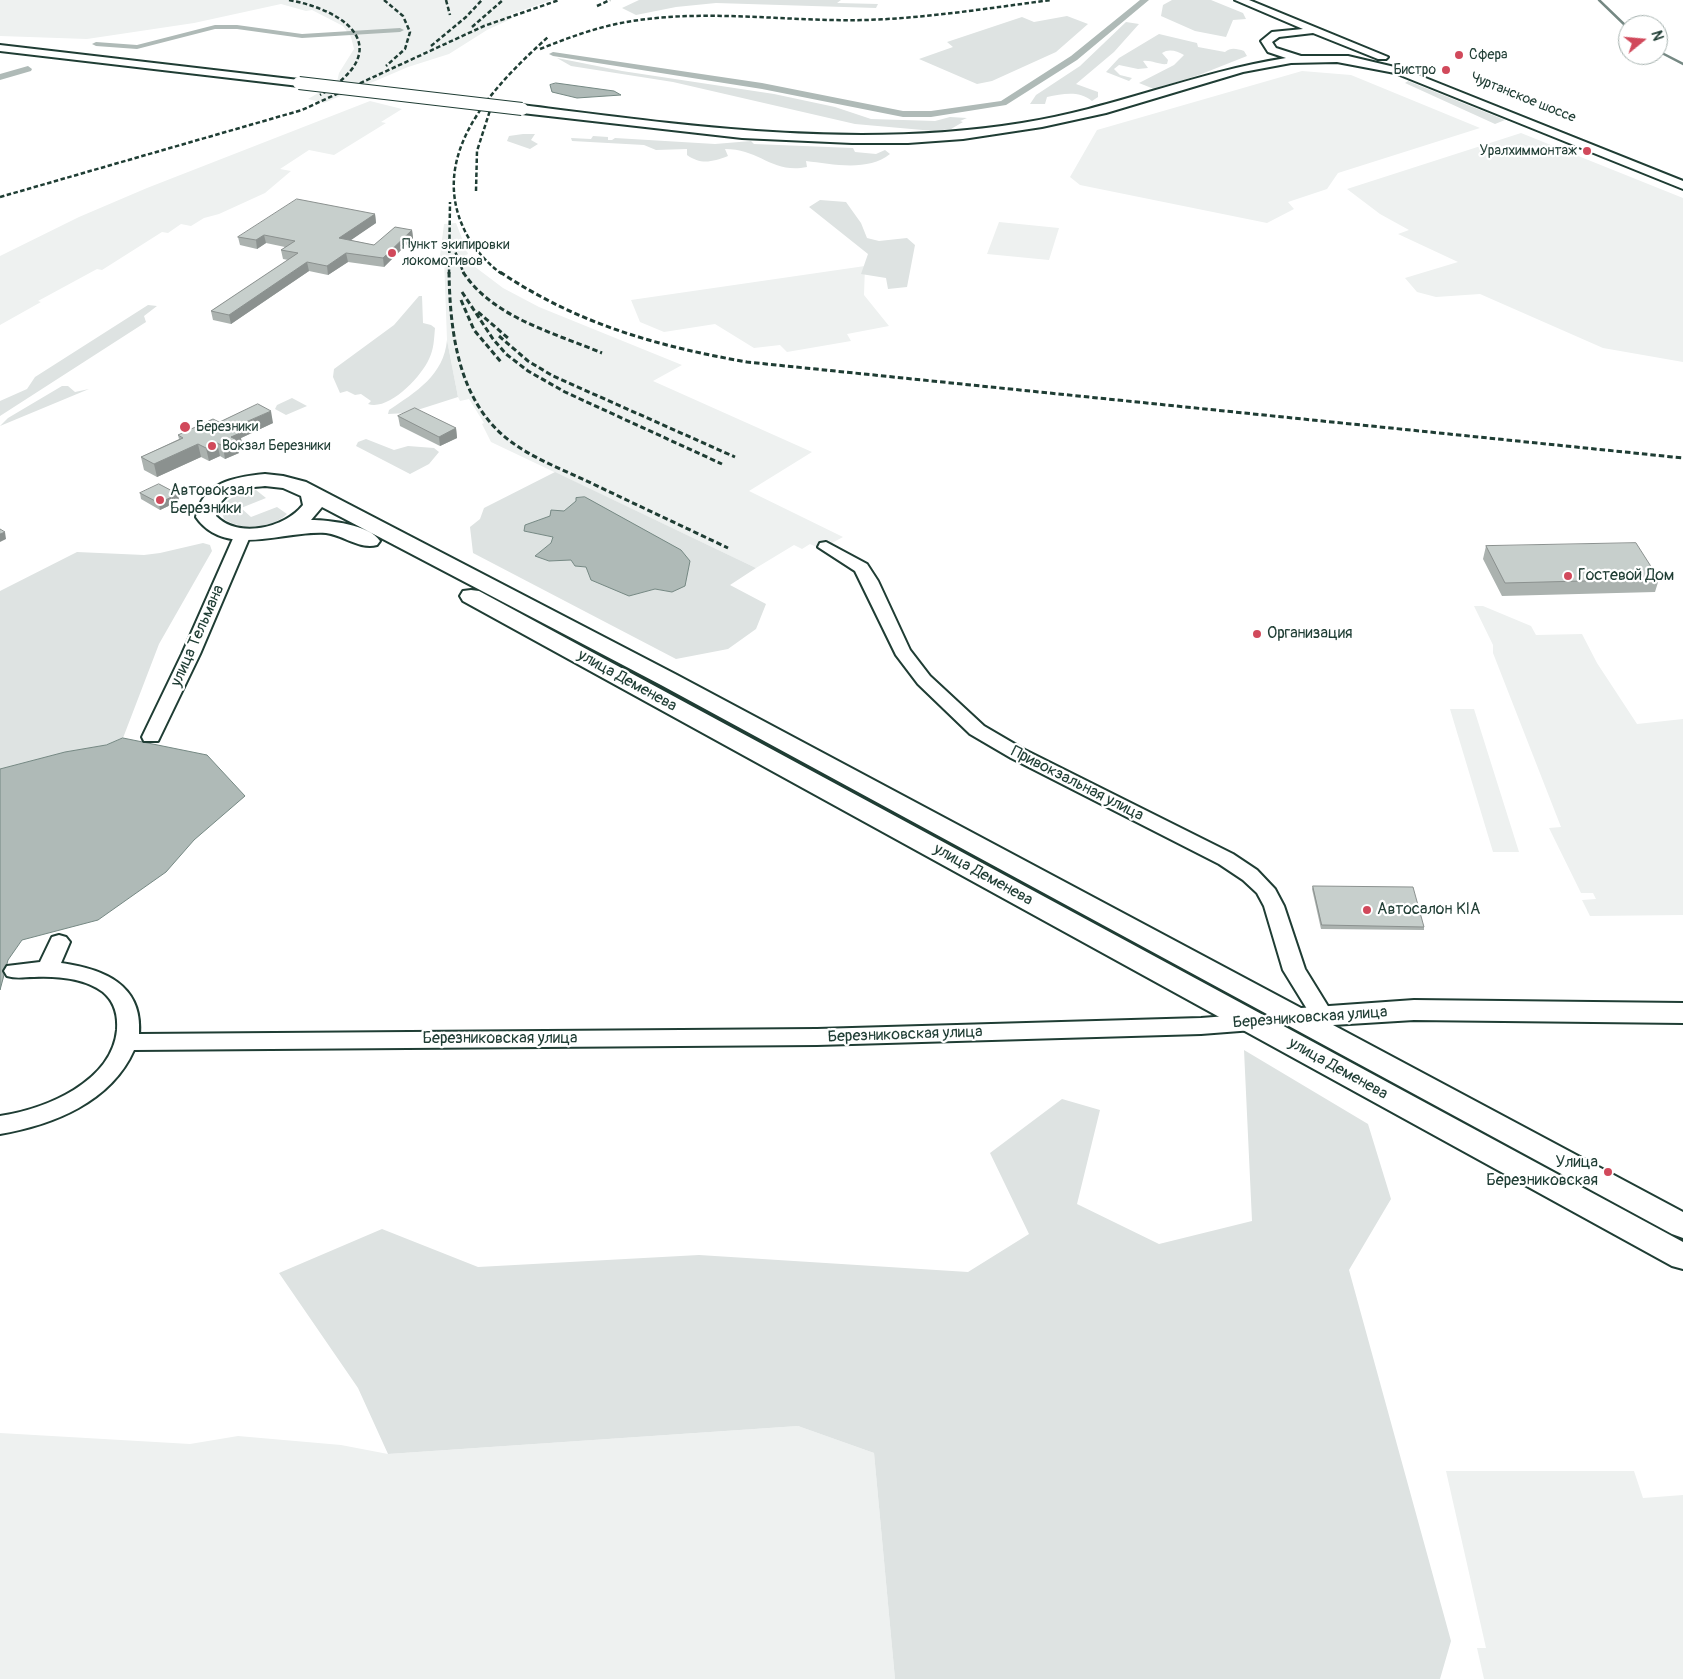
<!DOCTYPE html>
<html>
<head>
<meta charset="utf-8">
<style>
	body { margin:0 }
	#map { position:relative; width:1683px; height:1679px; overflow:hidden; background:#fff; font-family:Pangolin,sans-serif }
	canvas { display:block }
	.north { position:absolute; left:1618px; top:15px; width:50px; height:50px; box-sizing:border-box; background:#fff; border:1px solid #a5b1ae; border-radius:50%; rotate:73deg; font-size:14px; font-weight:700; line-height:20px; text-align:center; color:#1f3d34 }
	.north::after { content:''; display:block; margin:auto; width:18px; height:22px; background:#d1495b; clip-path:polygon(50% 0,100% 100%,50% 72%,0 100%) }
</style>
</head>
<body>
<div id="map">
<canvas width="1683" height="1679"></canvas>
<div class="north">N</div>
</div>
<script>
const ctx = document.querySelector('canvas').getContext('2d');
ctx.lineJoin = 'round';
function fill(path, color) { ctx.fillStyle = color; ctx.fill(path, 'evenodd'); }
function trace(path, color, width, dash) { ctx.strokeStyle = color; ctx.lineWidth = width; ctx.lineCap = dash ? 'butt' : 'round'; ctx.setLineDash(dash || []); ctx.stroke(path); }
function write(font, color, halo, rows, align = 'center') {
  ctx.font = font + ' Pangolin,sans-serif'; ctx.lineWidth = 4.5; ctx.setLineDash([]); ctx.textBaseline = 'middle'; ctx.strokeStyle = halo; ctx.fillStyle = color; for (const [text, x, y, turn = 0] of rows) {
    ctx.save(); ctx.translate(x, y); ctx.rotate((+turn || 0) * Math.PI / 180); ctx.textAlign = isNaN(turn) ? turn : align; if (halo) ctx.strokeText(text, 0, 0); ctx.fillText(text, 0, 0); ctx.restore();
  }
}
fill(new Path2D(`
	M0,0H552L509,15L513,18L487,30L449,54L408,67L324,103L308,99L337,82L339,73L354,49L351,37L343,26L312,10L306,11L281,4L194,23L87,39L0,36Z
	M1302,71L1351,75L1480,128L1338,173L1327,189L1288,202L1294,209L1267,223L1080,185L1070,177L1097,130Z
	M370,101L402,109L381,122L386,123L334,155L309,150L280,169L291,171L265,193L219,214L204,218L191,226L181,224L168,233L162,232L102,270L97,269L38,301L41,302L0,325V256L79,217L147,188Z
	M1521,133L1683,198V362L1603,348L1480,294L1436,297L1417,292L1405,278L1458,262L1398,234L1409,230L1380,214L1347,189Z
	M999,222L1059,228L1049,260L987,254Z
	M456,223L468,254L462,257L503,288L539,307L682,365L653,381L812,452L749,491L843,537L821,549L810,544L802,549L794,545L756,568L491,442L482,424L484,423L469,399L460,401L458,397L447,340L444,258L440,256L444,224Z
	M865,266L864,295L889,326L847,334L851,341L787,352L780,345L754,348L715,324L664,332L640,322L631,300Z
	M1474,606H1483L1531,626L1536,635L1582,634L1597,663L1637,724L1683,719V915L1590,916L1582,900L1596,899L1593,893H1581L1549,828L1561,827L1493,653V645Z
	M1450,709H1474L1519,852H1493Z
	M798,1426L874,1453L895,1679H0V1433L190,1444L238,1436L341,1445L388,1454Z
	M1446,1471H1634L1643,1498L1683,1495V1679H1484L1477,1648H1486Z`), '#eef1f0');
fill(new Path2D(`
	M639,0H841L837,3L878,4L876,8L716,3L676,7L636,15L622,8Z
	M1172,0H1211L1243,13L1246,19L1233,20L1226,37L1195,31L1161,16L1163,5Z
	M1067,16L1088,24L1056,52L992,81L977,84L919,59L953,47L947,42L1022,17L1034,22Z
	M1126,22L1139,24L1114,52L1076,84L1098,92V97L1092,101C1078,90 1063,94 1047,97L1045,104H1030L1036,95L1080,66Z
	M1159,34L1197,43L1198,47L1225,52C1231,47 1237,49 1244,51L1247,56L1199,75L1154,89L1139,83L1174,65L1184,55C1177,51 1169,48 1162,53L1168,60L1167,64C1159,65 1152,60 1143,61L1148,68L1138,69L1119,65L1114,69L1120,75L1132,78L1129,81L1106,72L1119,58Z
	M557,58L622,71L774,94L835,107L871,119L935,121L950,117L967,118L960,121L963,122L951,129L934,131L855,124L673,82L571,66Z
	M1408,81L1505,120L1495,124L1405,83Z
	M523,134H535L531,140L538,144L530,149L507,141L509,136Z
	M593,136L608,137V140H612L615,138L715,144L751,141L754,144L853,148L855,152L876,154L885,150L890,154C868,172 832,164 806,161L807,167C772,174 760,149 725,149L728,156C712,162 701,165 687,155V149L656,150L644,145L572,141L571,138L591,139Z
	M820,200L846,202L861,223L867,238L879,241L907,238L915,245L907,287L888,289L886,278L861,274L868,254L809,207Z
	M419,296H422L423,323L431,325L435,328C434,339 434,349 429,359C421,377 389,411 368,404L371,401L361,394L355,395L347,391L340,393L333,377L334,369L394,325Z
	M148,305L157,306L144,316L146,322L0,416V401L27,389L35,377Z
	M447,340L458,397L408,413L388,414L389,410C416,392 444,375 447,340Z
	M62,386H68L75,392L89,389L0,426L8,418Z
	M292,398L307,406L286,415L275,409L277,405Z
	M366,439L394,450L408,446L434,448L439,452L429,464L410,474L356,446L358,442Z
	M555,472L756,568L730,585L766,604L756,629L728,649L676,659L473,553L470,527L480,519L484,508ZM585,497L592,502L672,592L655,589L629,596L586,567L575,566L571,560L549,561L535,556L551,543L553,537L524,531L525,525L564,511Z
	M256,490L266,498L241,508L251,517L277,507L287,514C272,529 242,531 224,519L221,509C228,496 242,493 256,490Z
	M203,543L210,545L212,551L159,644L123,738L106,745L65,752L0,769V591L77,552L144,555L160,553Z
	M1244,1050L1368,1124L1391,1199L1349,1270L1451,1641L1440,1679H895L874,1453L798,1426L388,1454L358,1388L279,1273L382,1229L478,1267L699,1255L968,1272L1029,1234L990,1153L1062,1099L1100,1110L1077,1204L1159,1244L1252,1221Z`), '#dee3e2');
const water = new Path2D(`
	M556,83L614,91L621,95L577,98L552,92L550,85Z
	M585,497L681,550L690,561L685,586L672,592L655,589L629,596L591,580L586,567L575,566L571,560L549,561L535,556L551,543L553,537L524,531L525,525L550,516L551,510L564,511L576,501V498Z
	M123,738L207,755L245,796L194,840L166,872L98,920L22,940L8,960L0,990V769L65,752L106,745Z`);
fill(water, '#afbab7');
trace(water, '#758883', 1);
trace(new Path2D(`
	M1599,0L1628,28
	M1658,51L1683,64`), '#758883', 2.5);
fill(new Path2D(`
	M1140,0H1149L1077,60L1006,105L931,117H903L762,89L553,56L549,54L553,52L762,83L903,111H931L1001,101L1071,56Z
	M215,25H237L302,34L400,28L404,30L400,32L302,38L237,29H215L137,49L96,46L92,44L96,42L137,45Z
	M28,66L32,69L31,71L0,80V74Z`), '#afbab7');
const minor = new Path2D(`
	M1235,0H1249L1388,57L1386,59H1378L1313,33L1279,37L1272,42L1276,48L1301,56H1348L1403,69L1683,181V189L1395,73L1337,62L1291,63L1243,72L1106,113L1042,127L963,139L908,143H852L742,138L522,113L516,109L522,105C688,126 855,150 1022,123C1112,109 1196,72 1286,58L1268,52L1261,41L1272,32L1303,29Z
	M0,45L299,80L305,83L299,86L0,51Z
	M243,529L249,530L251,534L200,654L160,737L158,741H144L142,737L182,654L235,534L237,530Z
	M826,542L867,564L878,581L910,650L930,676L984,726L1025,750L1233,854L1257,870L1275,889L1284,906L1305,969L1334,1016L1331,1022L1323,1024L1315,1022L1283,970L1264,906L1257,893L1243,880L1219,864L1011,758L970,734L918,684L896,655L855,571L818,547L820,543Z
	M59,935L66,937L70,942L61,963C103,969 143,984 139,1034L817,1029L1201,1018L1253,1014L1261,1016L1264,1022L1261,1028L1253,1030L1201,1034L817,1045L134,1050C111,1102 53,1125 0,1134V1116C46,1109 112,1082 117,1030C118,1015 115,1002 103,992C84,978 57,976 34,977C24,977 17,979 7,976L4,971L7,966L40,962L52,937Z`);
const major = new Path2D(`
	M265,474L283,476L306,482L677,675L1301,1008L1414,1000L1683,1003V1023L1414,1020L1333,1025L1683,1212V1238L1672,1234L661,685L322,507L311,520C329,520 370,525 380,541L377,545C360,550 343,535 326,533C284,530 225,559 196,517C202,482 235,477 265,474ZM265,486L283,488L301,496L303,505C285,528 238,539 216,516C220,490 243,488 265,486Z
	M471,590L479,591L1683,1242V1269L1672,1266L463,601L460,596L463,591Z`);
trace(minor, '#1f3d34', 4);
trace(major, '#1f3d34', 4);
fill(minor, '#fff');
fill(major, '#fff');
trace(new Path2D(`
	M289,0C353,12 394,52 320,95
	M384,0L403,16L410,32L405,49L386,66
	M446,0L450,15
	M597,6L610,0
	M472,27L503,0
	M431,46L466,17L482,0
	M540,49C565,39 589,30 616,24C697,7 783,22 866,20C928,18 990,8 1051,0
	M476,191L477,151L493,101
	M0,197L302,110L484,26L559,0
	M453,246L464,274
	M449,274L450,202
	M502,274C486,263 471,245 463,227C429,151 496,84 548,37`), '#1f3d34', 2.5, [4.5, 2.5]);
trace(new Path2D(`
	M449,272C450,332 458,402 510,441C534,459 564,470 591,483C637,505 682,526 728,548
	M463,272C493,318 555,333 602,353
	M500,272C578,324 656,346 747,362L1683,458
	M462,292L493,339L506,354L528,371L565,392L722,464
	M461,300L474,330L501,362
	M478,312L508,338
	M499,336L528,361L553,376L735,457`), '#1f3d34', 3, [5.5, 3]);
const minorBridge = new Path2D(`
	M299,83L522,109`);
trace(minorBridge, '#1f3d34', 14, []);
trace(minorBridge, '#fff', 12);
fill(new Path2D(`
	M375,214L376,223L350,240L374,245L412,230L413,238L384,267L348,262L328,275L309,271L231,324L213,320L211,311L288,260L283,259L281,250L285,247L266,243L257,249L240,245L238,237Z
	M398,416L456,428L457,438L440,446L400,426Z
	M219,422L273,423L241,438L242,445L238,447L239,453L225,459L220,456L209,461L201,457L157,477L144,470L141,457L179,439L178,435Z
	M140,493L178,494L179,501L160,510L141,499Z
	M1486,546L1659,579L1655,592L1502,596L1483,559Z
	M1313,886L1424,927V930L1321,929L1312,889Z`), '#abb2af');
fill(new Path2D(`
	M375,214L376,223L341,247L339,238Z
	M412,230L413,238L384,267L383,258Z
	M264,235L266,243L257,249L256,240Z
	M346,253L348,262L328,275L327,266Z
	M307,262L309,271L231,324L229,315Z
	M271,411L273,423L241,438L242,445L238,447L239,453L225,459L223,446L231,437L232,428Z
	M456,428L457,438L440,446L439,437Z
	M217,443L220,456L209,461L206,448Z
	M198,444L201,457L157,477L154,464Z
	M178,494L179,501L160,510L159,503Z
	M5,532L6,539L0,542V534Z`), '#8b918f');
const building = new Path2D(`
	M297,199L375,214L339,238L374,245L395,227L412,230L383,258L346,253L327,266L307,262L229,315L211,311L298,253L281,250L295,241L264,235L256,240L238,237Z
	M258,404L271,411L232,428L240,433L231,437L237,440L223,446L217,443L206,448L198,444L154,464L141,457L183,438L178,435L213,419L219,422Z
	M415,408L456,428L439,437L398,416Z
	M159,484L178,494L159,503L140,493Z
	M0,529L5,532L0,534Z
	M1636,543L1659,579L1505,583L1486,546Z
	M1313,886L1413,887L1424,927L1322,925Z`);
fill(building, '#c7cfcc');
trace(building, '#8b918f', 1);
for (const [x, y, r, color] of [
	[1459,55,5,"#d1495b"],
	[1446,70,5,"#d1495b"],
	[1587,151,5,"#d1495b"],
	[392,253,5,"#d1495b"],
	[185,427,6,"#d1495b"],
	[212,446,5,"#d1495b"],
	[160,500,5,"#d1495b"],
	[1568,576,5,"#d1495b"],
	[1257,634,5,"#d1495b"],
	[1367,910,5,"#d1495b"],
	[1608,1172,5,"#d1495b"]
]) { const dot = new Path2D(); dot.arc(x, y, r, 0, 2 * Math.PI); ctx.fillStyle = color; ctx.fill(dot); trace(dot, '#fff', 2); }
write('14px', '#1f3d34', '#fff', [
	["Сфера",1469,55],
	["Бистро",1436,70,"right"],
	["Уралхиммонтаж",1577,151,"right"],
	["Пункт экипировки",402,245],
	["локомотивов",402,261],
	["Березники",196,427],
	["Вокзал Березники",222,446]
], 'left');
write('14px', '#1f3d34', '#fff', [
	["Чуртанское шоссе",1523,98,22]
]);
write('16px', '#1f3d34', '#fff', [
	["Автовокзал",170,491],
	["Березники",170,509],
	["Гостевой Дом",1578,576],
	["Организация",1267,634],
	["Автосалон KIA",1377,910],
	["Улица",1598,1163,"right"],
	["Березниковская",1598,1181,"right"]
], 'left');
write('16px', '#1f3d34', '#fff', [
	["улица Тельмана",198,636,-66],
	["улица Деменева",627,681,29],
	["Привокзальная улица",1077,784,27],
	["улица Деменева",983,875,29],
	["Березниковская улица",1310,1018,-4],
	["Березниковская улица",905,1035,-2],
	["Березниковская улица",500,1039],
	["улица Деменева",1338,1069,29]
]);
</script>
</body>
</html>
